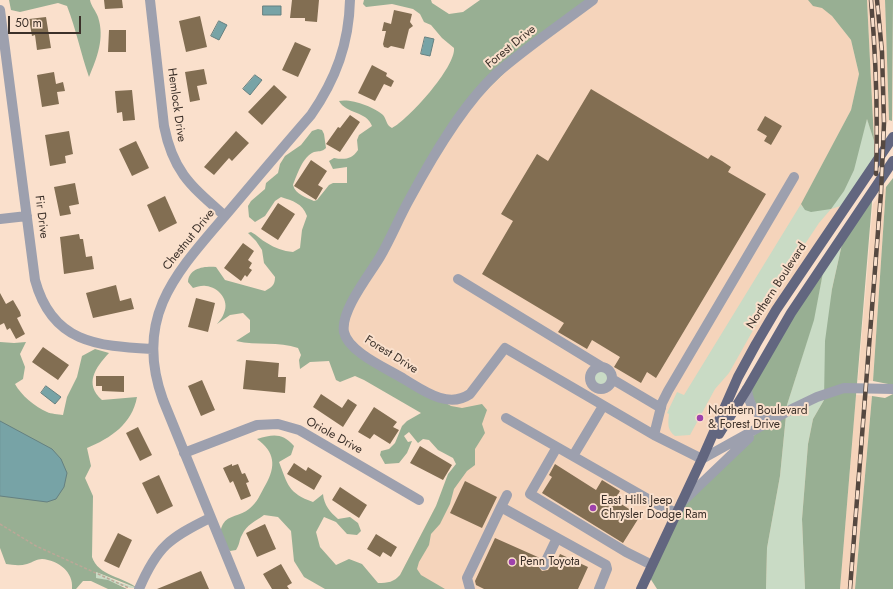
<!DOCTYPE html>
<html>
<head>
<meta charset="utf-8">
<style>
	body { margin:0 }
	#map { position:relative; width:893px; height:589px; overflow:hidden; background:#fae0cc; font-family:Jost,sans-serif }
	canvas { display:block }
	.scale { position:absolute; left:8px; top:16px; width:73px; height:18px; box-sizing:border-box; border:2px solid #3b3029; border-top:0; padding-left:5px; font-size:12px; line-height:14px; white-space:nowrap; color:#3b3029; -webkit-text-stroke:3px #fae0cc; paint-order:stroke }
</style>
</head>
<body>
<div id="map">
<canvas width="893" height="589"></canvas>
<div class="scale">50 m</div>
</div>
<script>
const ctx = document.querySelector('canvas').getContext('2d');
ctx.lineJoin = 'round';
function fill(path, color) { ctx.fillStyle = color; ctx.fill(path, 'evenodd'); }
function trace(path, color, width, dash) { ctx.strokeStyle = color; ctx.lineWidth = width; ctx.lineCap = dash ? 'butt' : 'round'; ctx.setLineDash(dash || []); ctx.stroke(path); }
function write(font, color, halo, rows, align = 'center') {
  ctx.font = font + ' Jost,sans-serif'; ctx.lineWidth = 4; ctx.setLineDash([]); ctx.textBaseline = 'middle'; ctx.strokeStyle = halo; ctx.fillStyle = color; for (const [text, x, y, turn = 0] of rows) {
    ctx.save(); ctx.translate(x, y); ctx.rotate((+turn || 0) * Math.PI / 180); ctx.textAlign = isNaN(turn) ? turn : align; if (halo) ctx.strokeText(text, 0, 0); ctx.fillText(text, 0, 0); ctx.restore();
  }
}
fill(new Path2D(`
	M593,0H815L825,7L851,40L859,74L851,110L807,193L847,204L776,310L641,589H427L400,575L469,442L408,381L346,338L349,309L442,145L496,74Z
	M867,0H885L889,120L874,141Z
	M886,187L873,381L858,380L873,204Z
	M856,395L872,396L855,589H840Z`), '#f5d4bb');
fill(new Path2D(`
	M867,118L874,141V165L847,204L831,209L819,223L783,277L729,373L715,389L690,435L675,436C667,430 668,423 669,414L667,413L677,392L684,395L801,204L802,207L860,143Z
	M844,235L832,289L824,400L813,419L808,444L802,519L805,589H766L767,548L780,476L787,405L813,321L825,262Z
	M593 378a8 8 0 1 1 16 0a8 8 0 1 1-16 0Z
	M96,572L121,583L137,588C124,589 110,580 96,578Z`), '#c9dbc5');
fill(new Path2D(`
	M9,0H90C91,6 96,11 98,17C105,38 97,58 89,77C81,54 76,29 67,6L58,3L20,12L11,10Z
	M364,0H431L432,3L449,14L463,12L480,0H593L534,44L463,113L344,321L355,349L451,406L462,408L482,404L487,410L482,424L485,433L475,449V465L467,471L454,489L450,504L440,524L431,534L429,545L419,562L417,569L421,575L445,589H325L304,577L294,561L291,531L278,517L264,515C256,521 246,525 242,535C239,540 240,544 236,550L230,551C224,545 217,534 223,524C228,515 241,516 249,509C258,502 260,494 266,484C276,466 275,452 257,439C274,434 282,433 294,446L291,455L279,462C288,485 288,493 313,502L323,494C324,505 330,512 338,519L350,517L358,523L361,531L357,535L347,534L336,522L324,517L316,532L320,547L336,565L349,559L362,564L378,583C388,583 394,582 400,575L436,506L448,474L456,464L453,458L438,450L429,440L423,439L418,443L409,432L404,436L408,442L412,441L407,453L399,463L385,464L380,455L381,451L389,449L395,443L402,426L407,421L421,413L364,380L355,376L340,382L336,380L329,361L310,362L300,369L299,360L301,355L298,348C279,341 257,346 236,341L250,332V320L243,313L230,315L217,324C220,320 223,317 224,313C230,300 218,287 206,286C202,285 197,287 193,288L188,282C189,268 204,266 216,267L225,280L265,291C272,287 275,285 275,277L264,263L262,250L256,241L248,233L251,232C257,235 261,240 267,243C275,248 283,251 293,252L300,248L302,230L307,216C302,203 293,201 281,197L275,201L265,216L255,222L249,217L248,206L251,201L265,189L266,183L278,173L280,164L285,156L301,145L312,131L318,129L322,130L324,134L326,148C322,152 318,151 314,152C303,156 297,175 293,185C295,194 307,198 314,201L317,200L329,185L333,183H347V167L333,169L329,161L334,158C345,160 352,159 358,150L357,140L359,135L372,126C367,111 346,114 339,101C350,98 375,107 383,115C387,120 386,125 392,128C408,120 456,67 454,48L442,38L431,25L424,22L420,14L413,9L392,4L366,7L363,4Z
	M808,0H867L874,141L867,119L854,170L844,191L831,209L811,212L805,210L801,204L851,110L859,74L851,40L832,16L822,8L813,6Z
	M885,0H893L892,121L889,120Z
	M893,178V385L873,381L886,187Z
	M873,190L840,589H805L802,519L808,444L813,419L824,400L825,341L832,289L844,235Z
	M825,262L814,320L787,405L780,476L767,548L766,589H657L650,578L683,503L738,449L771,421L763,417L748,389Z
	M0,342L14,343L26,342L20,354L25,367L23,379L15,384C21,395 35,407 47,412C51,414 58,414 63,415L67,397L77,377L82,356L95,349L109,353C95,368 84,384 102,400L137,397C132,424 111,438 87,448L91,466L85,478L93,496L92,557C98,576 124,577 137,588L96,572V578L108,580L127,589H108L91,581H83L76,589H72C74,572 58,560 42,559C37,559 33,562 27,564C20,566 13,565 6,564L0,548Z
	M893,394V589H855L872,396L885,398Z`), '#98af93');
const water = new Path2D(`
	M263,6H281V15H263Z
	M219,21L227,25L219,40L211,36Z
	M425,37L434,39L430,56L421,54Z
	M255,75L262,80L250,95L243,89Z
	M46,386L61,397L55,404L41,393Z
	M0,421L52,449L61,459L67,473L64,487L56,499L47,502L0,496Z`);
fill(water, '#77a3a6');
trace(water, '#658080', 1);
fill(new Path2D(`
	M104,0H122L123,8L105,9Z
	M292,0H319L317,22L305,21V18H290Z
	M394,10L412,14L410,22L413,26L409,29L404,49L391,46L388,48L384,47L383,44L386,31H382L384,22L391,24Z
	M200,16L207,47L186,52L179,21Z
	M46,17L51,48L37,50L35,35L32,36L29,19Z
	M109,30H126V52H108Z
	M295,42L311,49L298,77L282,70Z
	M372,65L387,73L386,76L394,81L391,87L384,84L375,101L358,93Z
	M204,69L207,84L197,86L200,100L190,102L185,72Z
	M54,72L56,84L63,82L65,91L57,92L59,104L42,107L37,75Z
	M274,85L287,97L262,125L248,112Z
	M591,89L708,159L711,155L722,161L731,167L728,172L766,194L656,378L647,372L641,383L614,367L620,357L592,340L587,349L558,332L564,323L482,274L513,221L501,214L537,154L548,161Z
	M132,90L135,120L123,121L122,112L117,113L115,91Z
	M350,115L360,122L340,152L326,144L338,127L340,128Z
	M765,116L782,126L771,145L764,141L767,136L757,130Z
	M69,131L73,154L65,156L66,163L50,166L45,135Z
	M236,131L249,143L232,161L229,158L214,175L204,167Z
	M136,141L149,168L132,176L119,149Z
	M311,160L327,171L318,185L323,188L316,200L294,186Z
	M75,183L79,204L69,206L71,214L60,216L54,187Z
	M165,196L177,223L159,232L147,205Z
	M278,203L295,214L278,240L261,229Z
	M79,234L80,239H83L86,257L92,256L94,269L64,274L60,237Z
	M243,243L254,251L248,260L252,263L249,268L252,270L247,277L245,275L241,281L224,268Z
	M116,285L120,301L131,298L134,309L93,318L86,293Z
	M0,293L6,304L13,300L20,312L21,316L17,318L25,334L16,339L10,328L7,330L4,323L0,325Z
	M196,298L215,303L208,332L188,327Z
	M43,347L69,365L58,380L32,362Z
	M246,360L279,363L278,377H286L285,393L243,389Z
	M96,376H124V392L102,391V386H96Z
	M202,380L215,410L201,416L188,386Z
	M321,394L342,408L348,399L357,405L343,427L313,407Z
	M374,407L397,422L393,427L399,430L390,444L374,434L370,439L358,432Z
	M138,427L152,455L140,461L126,433Z
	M420,446L452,465L443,480L410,463Z
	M294,463L306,471L308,467L322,476L314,490L287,474Z
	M232,464V466L238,464L242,474L245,473L249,482L246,483L251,496L241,500L233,481L230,483L223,468Z
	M555,464L596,490L602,480L620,491L615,500L640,516L623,543L542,493L552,477L549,475Z
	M159,475L173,506L157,514L142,483Z
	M465,481L497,497L482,528L450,513Z
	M340,487L367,505L359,518L332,500Z
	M265,524L276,549L257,557L246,533Z
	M118,533L132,540L119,568L104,561Z
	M376,534L397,547L391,557L383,552L380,557L367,549Z
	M495,538L540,558L538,566L542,571L548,570L552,564L555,565L560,554L588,567L578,589H484L476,585L475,581Z
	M281,564L292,583L287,586L289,589H272L263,574Z
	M201,571L209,589H157Z`), '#826e52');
trace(new Path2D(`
	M0,524L36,546L129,588`), '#bca797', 1.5, [3, 2]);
trace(new Path2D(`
	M150,0L164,126C173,172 191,186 225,216
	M593,0C561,24 527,47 497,73C462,105 431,159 409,200C399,218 391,238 380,257C370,274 340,311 344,332C348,352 388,369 404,379C424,391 448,409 470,394L505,348L654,435L702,459L792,409L817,397L844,388L893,389
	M0,10L35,280C52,343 97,346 152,349
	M0,219L27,216
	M458,279L602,367
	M590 378a11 11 0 1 1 22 0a11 11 0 1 1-22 0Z
	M612,379L661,408
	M747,389C749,406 755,414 771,421
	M506,418L557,447
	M654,435L662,403L668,391L794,177
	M184,453L257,425L278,424L299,430L419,500
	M573,456L603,406
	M682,502L749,438
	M501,507L507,495
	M544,565L557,538
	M652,565L626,552L530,494L557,447L662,507L677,513
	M139,589C157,547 169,538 210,518
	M240,589L163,400C132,315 179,270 230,210C257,178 284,146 311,115C336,79 349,43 350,0
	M470,589L467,578L501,507L606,565L607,569L599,589`), '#9da0ae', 10);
trace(new Path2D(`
	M719,434L747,389L791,313L893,161
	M641,589L702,459L738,377L756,344L776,310L893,137`), '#62667f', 10);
const rail = new Path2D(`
	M871,0C876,58 878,116 876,174
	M850,589L881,193L884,123L882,52L877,0`);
trace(rail, '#554840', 4.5);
trace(rail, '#fae0cc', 3, [9]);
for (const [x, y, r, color] of [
	[700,418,4,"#9e42ad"],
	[593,508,4,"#9e42ad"],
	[512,562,4,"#9e42ad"]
]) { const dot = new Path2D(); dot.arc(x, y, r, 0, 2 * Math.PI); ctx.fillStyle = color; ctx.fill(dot); trace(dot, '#fae0cc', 1.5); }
write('12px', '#3b3029', '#fae0cc', [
	["Forest Drive",511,47,-39],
	["Hemlock Drive",176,105,82],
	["Fir Drive",41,217,83],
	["Chestnut Drive",189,240,-51],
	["Northern Boulevard",777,286,-57],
	["Forest Drive",391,355,32],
	["Oriole Drive",334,436,29]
]);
write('12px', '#3b3029', '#fae0cc', [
	["Northern Boulevard",708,411],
	["& Forest Drive",708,425],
	["East Hills Jeep",601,501],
	["Chrysler Dodge Ram",601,515],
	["Penn Toyota",520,562]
], 'left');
</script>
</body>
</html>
